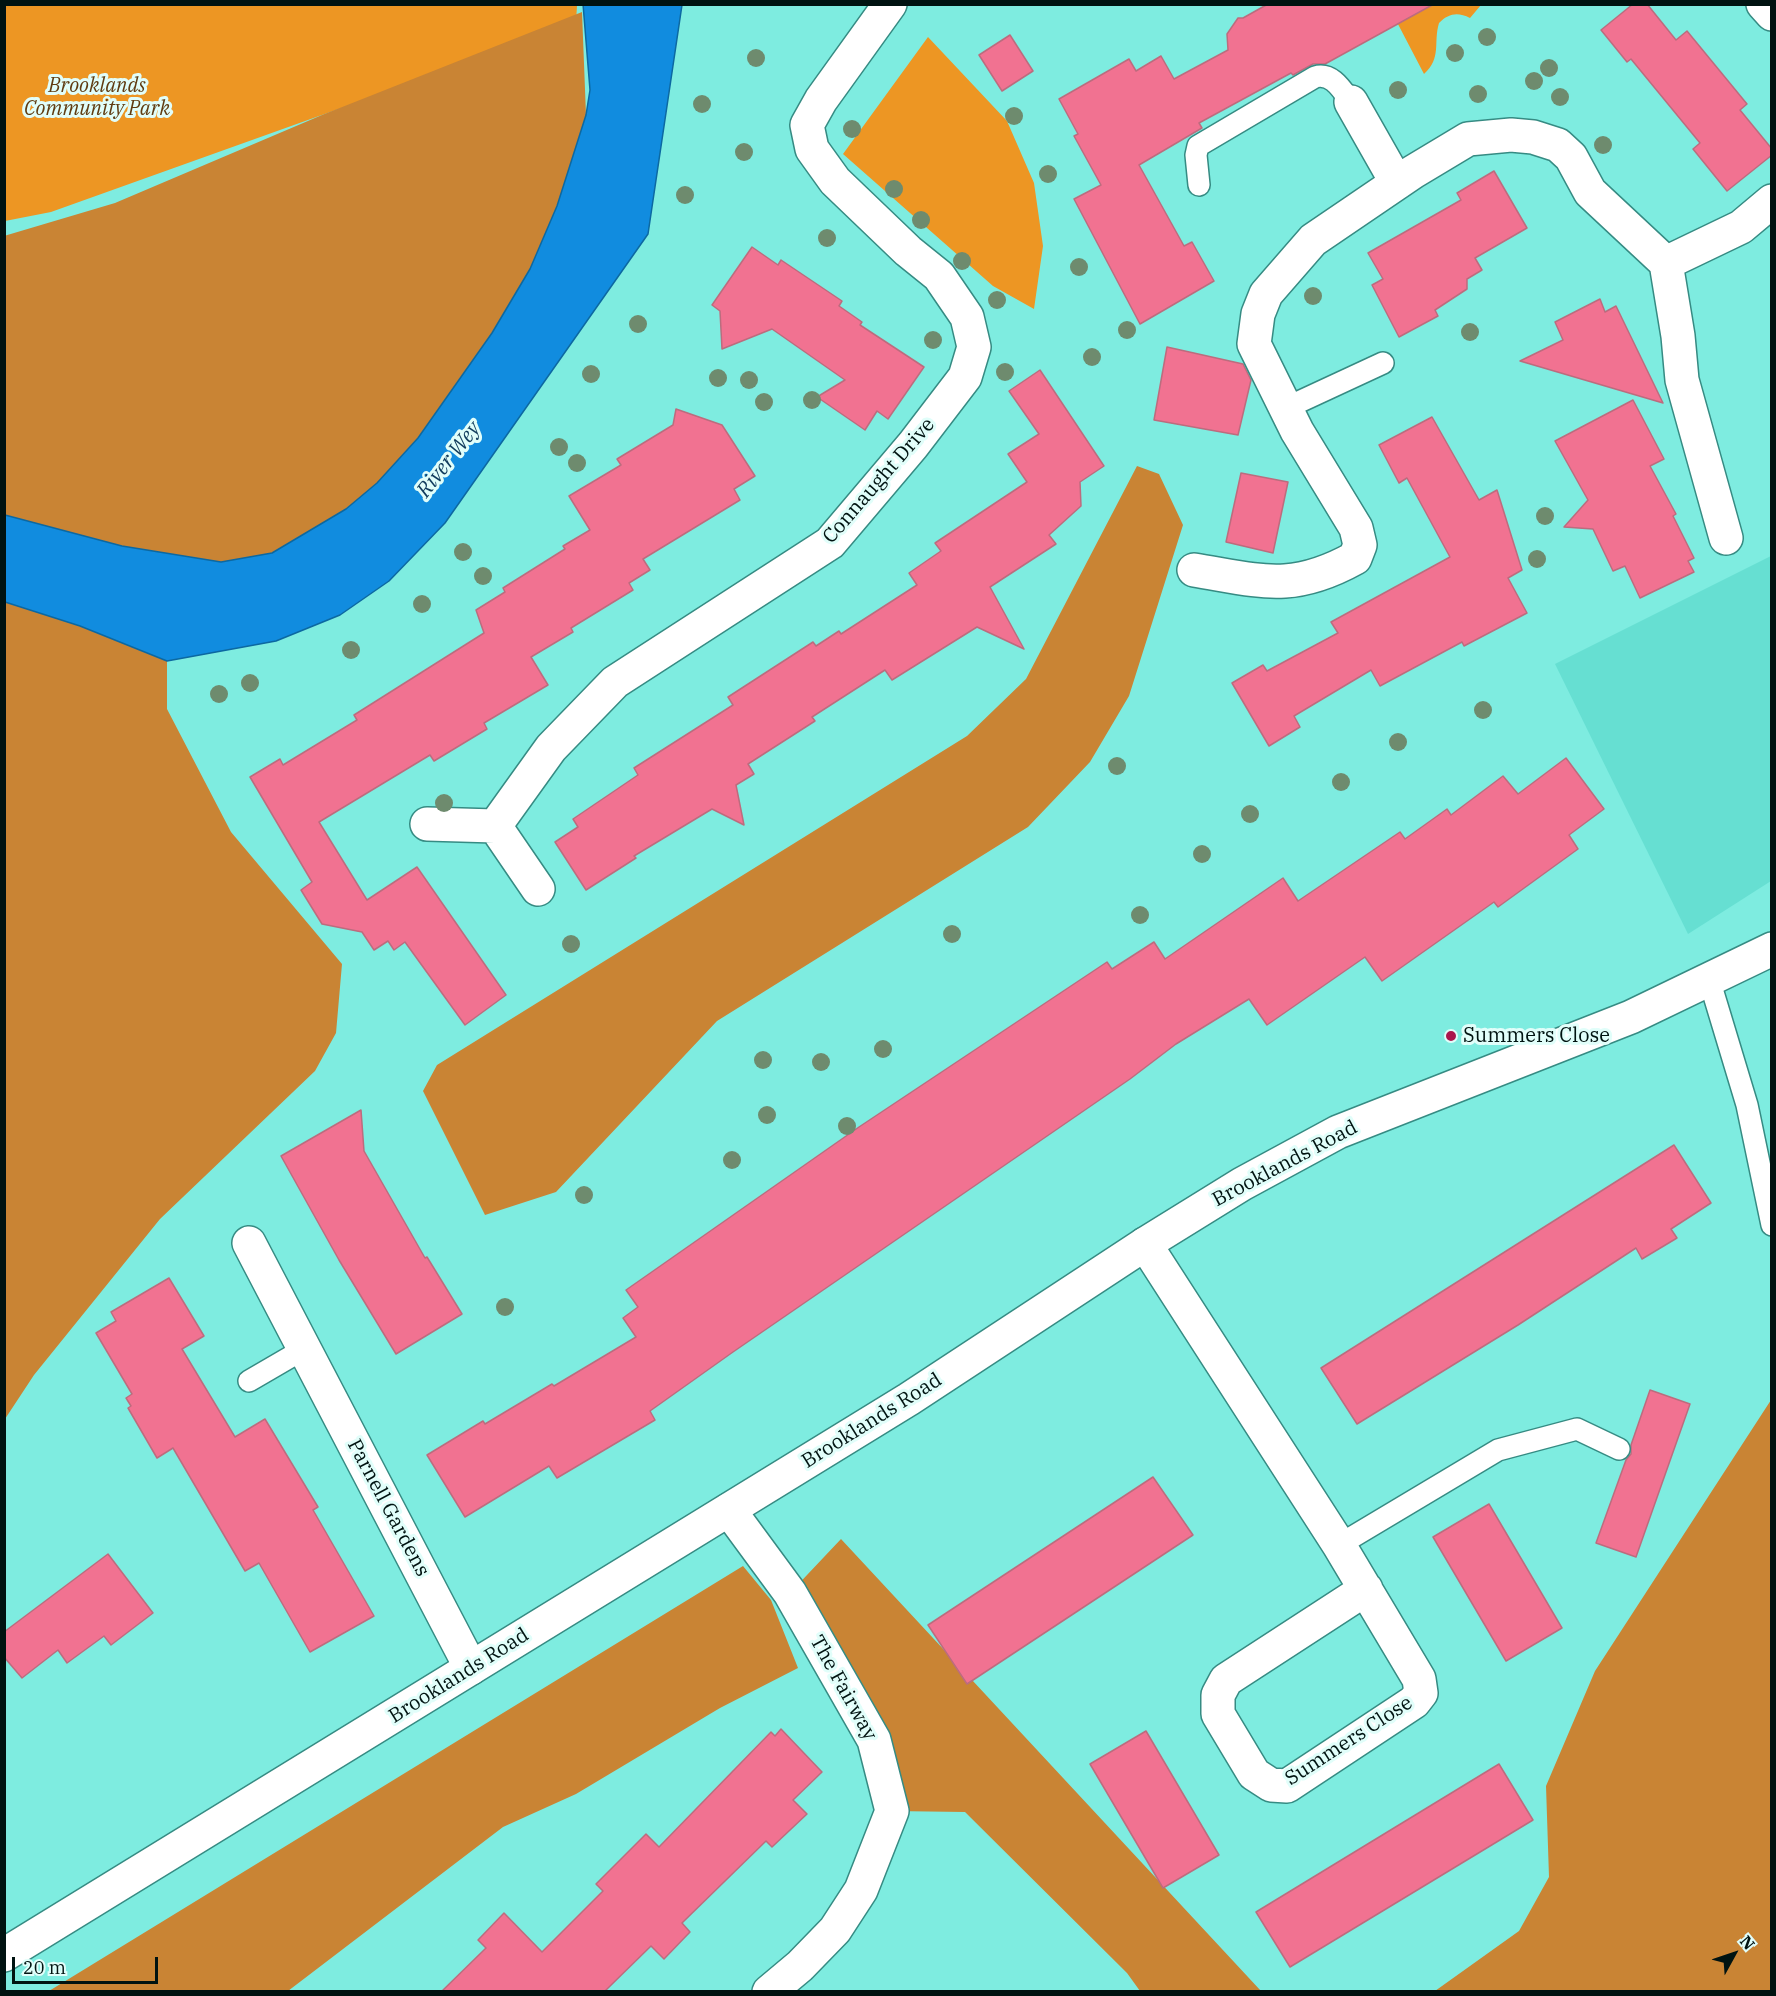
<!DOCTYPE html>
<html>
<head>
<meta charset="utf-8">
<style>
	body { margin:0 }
	#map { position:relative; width:1776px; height:1996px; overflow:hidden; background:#7eece0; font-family:"IBM Plex Serif",serif }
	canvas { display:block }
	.frame { position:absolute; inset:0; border:6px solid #001311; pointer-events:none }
	.north { position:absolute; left:1704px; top:1924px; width:60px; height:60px; -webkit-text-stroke:4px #e1fefa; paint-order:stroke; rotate:50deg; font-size:16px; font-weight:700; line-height:24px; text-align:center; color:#001311 }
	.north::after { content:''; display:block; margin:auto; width:21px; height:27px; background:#001311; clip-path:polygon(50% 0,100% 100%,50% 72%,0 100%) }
	.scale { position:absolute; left:12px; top:1957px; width:146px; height:27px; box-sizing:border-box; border:3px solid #001311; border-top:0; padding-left:8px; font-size:18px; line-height:21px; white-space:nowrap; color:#001311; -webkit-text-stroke:4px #e1fefa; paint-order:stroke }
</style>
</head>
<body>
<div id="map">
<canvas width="1776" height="1996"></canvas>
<div class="frame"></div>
<div class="north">N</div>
<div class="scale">20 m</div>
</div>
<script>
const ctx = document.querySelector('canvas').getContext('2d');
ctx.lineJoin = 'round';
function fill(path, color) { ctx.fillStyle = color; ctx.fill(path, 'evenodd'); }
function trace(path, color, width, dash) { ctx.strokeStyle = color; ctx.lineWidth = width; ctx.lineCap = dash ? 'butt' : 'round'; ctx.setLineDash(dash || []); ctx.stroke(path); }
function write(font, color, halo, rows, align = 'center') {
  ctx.font = font + ' "IBM Plex Serif",serif'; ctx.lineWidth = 6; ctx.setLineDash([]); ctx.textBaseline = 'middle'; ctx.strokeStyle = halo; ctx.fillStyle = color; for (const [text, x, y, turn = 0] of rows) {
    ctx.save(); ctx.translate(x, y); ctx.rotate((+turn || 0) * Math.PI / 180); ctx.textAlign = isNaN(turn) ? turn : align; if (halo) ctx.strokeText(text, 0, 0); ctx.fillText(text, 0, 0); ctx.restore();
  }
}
fill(new Path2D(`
	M1771,556V881L1688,934L1555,664Z`), '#66dfd2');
fill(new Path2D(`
	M5,5H577L576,24L51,212L5,221Z
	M1388,5H1481L1470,18C1458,12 1449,13 1439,23C1433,43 1442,58 1424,74Z
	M928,37L1007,121L1034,183L1043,246L1034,309L993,286L843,154Z`), '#ed9623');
fill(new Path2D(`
	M582,12L586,115L557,206L530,269L492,333L418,438L377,483L346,509L272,553L221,562L122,546L5,515L4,236L115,203L322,115Z
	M1137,466L1159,474L1183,525L1129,696L1090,762L1028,827L717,1021L556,1192L485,1215L423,1091L437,1065L967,736L1026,679Z
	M5,602L80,626L167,661V709L231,832L342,964L336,1033L315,1071L160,1219L34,1375L5,1419Z
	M1771,1400V1991H1435L1519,1931L1549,1877L1546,1786L1595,1671Z
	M841,1539L1261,1991H1140L1127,1973L965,1812L892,1811L790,1593Z
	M743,1566L771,1600L798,1668L720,1708L576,1794L503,1827L288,1991H49Z`), '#c98434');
const water = new Path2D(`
	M583,4L682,5L648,234L445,523L389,581L340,615L276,641L167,661L80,626L5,602V515L122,546L221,562L272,553L346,509L377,483L418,438L492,333L530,269L557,206L586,115L590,90Z`);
fill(water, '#118cdf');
trace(water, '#0c68a1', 1.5);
const building = new Path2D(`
	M1268,4H1434L1325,64H1313L1293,75L1291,73L1199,123L1202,128L1139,165L1184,246L1192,242L1214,281L1140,324L1074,199L1101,185L1074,136L1078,134L1059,99L1129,59L1136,71L1161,56L1174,79L1228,50L1227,34L1238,18H1243Z
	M1633,4H1647L1676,40L1687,31L1747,104L1740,110L1772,149V155L1727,191L1693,149L1700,143L1631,59L1627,62L1601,30Z
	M1010,35L1033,71L1002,91L979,55Z
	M1494,171L1527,228L1475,258L1482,270L1467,279V289L1435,310L1438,316L1399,337L1372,285L1383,279L1368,253L1461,200L1457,193Z
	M752,247L778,265L781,260L842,301L839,306L862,322L860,325L924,367L888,419L877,411L865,430L817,397L845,380L772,329L722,349L720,311L712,305Z
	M1600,299L1605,312L1616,306L1663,403L1520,361L1563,340L1555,322Z
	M1167,347L1243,364L1251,380L1238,435L1154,420Z
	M1040,370L1104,466L1080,482L1081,506L1049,535L1056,544L990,587L1024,649L977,627L892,680L885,670L812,717L815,721L748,764L754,774L736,785L744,825L712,809L634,856L636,858L586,890L555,842L578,827L573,819L638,775L634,768L733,705L728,697L813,642L816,646L839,631L841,634L917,585L909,573L941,551L935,543L1027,482L1008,454L1039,434L1009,391Z
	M1633,400L1664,459L1650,466L1676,514L1673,516L1694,558L1688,561L1694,572L1640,598L1625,566L1613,571L1593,529L1564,527L1588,500L1555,441Z
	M676,409L722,425L755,476L734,489L740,500L643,559L650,570L629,583L633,590L571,628L573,632L531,657L548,685L484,723L487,729L434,761L430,755L319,822L367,900L417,867L506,995L465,1025L405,942L394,950L388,941L374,950L362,932L322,924L301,890L312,882L250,777L280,759L283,765L357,720L354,715L484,633L476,610L505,592L503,588L565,549L563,546L590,530L569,496L621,465L617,459L673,425Z
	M1432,417L1479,500L1497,490L1522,570L1508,578L1527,613L1464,646L1462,642L1380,686L1371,670L1294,716L1300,727L1269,746L1232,683L1263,665L1267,671L1338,633L1331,622L1450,557L1407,478L1399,483L1379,445Z
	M1241,473L1288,482L1273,553L1226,542Z
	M1566,758L1604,809L1569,835L1578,849L1498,907L1494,902L1382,981L1365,957L1267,1025L1249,999L1176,1044L1130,1079L733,1352L650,1411L655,1420L557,1478L549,1466L465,1517L427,1455L483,1421L485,1424L552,1384L554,1386L636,1337L623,1318L638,1307L626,1290L859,1127L1107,962L1112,969L1154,942L1165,959L1283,878L1298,901L1400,832L1405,839L1447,809L1451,815L1503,776L1518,794Z
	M361,1110L364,1151L425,1258L427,1257L462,1314L396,1354L339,1260L281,1156Z
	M1674,1145L1711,1203L1671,1229L1677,1238L1642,1259L1636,1248L1518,1325L1357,1424L1321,1368Z
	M169,1278L204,1336L182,1349L235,1437L265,1419L318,1507L313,1510L374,1616L310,1652L259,1563L245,1571L173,1448L157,1458L128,1408L131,1406L126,1398L132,1394L96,1333L116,1321L111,1312Z
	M1650,1390L1690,1404L1636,1557L1596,1543L1626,1460L1631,1454V1445Z
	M1153,1477L1193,1535L967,1684L928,1625Z
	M1489,1504L1562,1628L1506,1661L1433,1537Z
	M108,1554L153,1613L111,1645L104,1636L67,1663L58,1650L22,1678L4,1657V1632Z
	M781,1729L822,1772L793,1800L807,1814L772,1847L766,1841L682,1923L690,1932L664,1959L651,1946L605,1991L441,1992L486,1948L478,1940L504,1913L542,1952L603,1891L596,1884L646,1834L659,1847L771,1732L775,1736Z
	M1146,1731L1219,1855L1163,1888L1090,1764Z
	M1499,1764L1533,1820L1290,1967L1256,1912Z`);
fill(building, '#f17291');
trace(building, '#bc6c7e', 1.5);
const service = new Path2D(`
	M1199,185L1196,155L1198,146L1315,77C1332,72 1342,90 1351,102
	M1286,408L1383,363
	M1709,979L1747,1105L1772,1225
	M249,1381L304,1349
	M1339,1545L1498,1450L1577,1429L1619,1449`);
const minor = new Path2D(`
	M1763,4L1772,14
	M1351,102L1397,183
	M1666,263L1678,336L1682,380L1726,538
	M1194,570C1261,581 1292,593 1355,558L1360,545L1356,528L1297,431L1254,344L1258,314L1266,294L1313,240L1413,172L1468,139L1511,135L1533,137L1558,145L1571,157L1590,192L1666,263L1741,227L1772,201
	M427,824L495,826L551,748L615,682L830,543L913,445L965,377L974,347L967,317L939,276L908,251L835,181L812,149L807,125L821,100L890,4
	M495,826L538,889
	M249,1243L471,1668
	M1145,1244L1339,1545L1419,1679L1421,1693L1414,1702L1287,1786L1271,1785L1254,1774L1218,1714V1695L1226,1680L1366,1589
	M729,1510L790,1593L874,1740L892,1811L861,1890L835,1930L800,1966L769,1992`);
const secondary = new Path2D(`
	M4,1955L909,1399L1145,1244L1242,1184L1338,1132L1631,1017L1772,949`);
trace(service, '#368b83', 24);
trace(minor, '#368b83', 36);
trace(secondary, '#368b83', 36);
trace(service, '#fff', 21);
trace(minor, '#fff', 33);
trace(secondary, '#fff', 33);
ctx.fillStyle = '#6e8b6e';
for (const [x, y] of [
	[1487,37],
	[1455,53],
	[756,58],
	[1549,68],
	[1534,81],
	[1398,90],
	[1478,94],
	[1560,97],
	[702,104],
	[1014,116],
	[852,129],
	[1603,145],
	[744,152],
	[1048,174],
	[894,189],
	[685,195],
	[921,220],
	[827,238],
	[962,261],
	[1079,267],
	[1313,296],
	[997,300],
	[638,324],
	[1127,330],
	[1470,332],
	[933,340],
	[1092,357],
	[1005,372],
	[591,374],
	[718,378],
	[749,380],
	[812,400],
	[764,402],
	[559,447],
	[577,463],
	[1545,516],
	[463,552],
	[1537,559],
	[483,576],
	[422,604],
	[351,650],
	[250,683],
	[219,694],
	[1483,710],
	[1398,742],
	[1117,766],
	[1341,782],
	[444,803],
	[1250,814],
	[1202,854],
	[1140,915],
	[952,934],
	[571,944],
	[883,1049],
	[763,1060],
	[821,1062],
	[767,1115],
	[847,1126],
	[732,1160],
	[584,1195],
	[505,1307]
]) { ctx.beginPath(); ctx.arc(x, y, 9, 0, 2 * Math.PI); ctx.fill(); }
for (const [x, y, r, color] of [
	[1451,1036,6,"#aa174d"]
]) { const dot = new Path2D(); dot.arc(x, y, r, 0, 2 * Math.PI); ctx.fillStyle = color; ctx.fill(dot); trace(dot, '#e1fefa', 2); }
write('italic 20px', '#603c11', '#e1fefa', [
	["Brooklands",97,86],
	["Community Park",97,109]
]);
write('20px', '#001311', '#e1fefa', [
	["Connaught Drive",879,481,-49],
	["Brooklands Road",1285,1164,-28],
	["Brooklands Road",872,1421,-32],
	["Parnell Gardens",388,1508,62],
	["Brooklands Road",459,1676,-32],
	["The Fairway",843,1688,61],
	["Summers Close",1349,1741,-33]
]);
write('20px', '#001311', '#e1fefa', [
	["Summers Close",1463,1036]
], 'left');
write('italic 21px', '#103b5c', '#e1fefa', [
	["River Wey",449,460,-52]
]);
</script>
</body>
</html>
